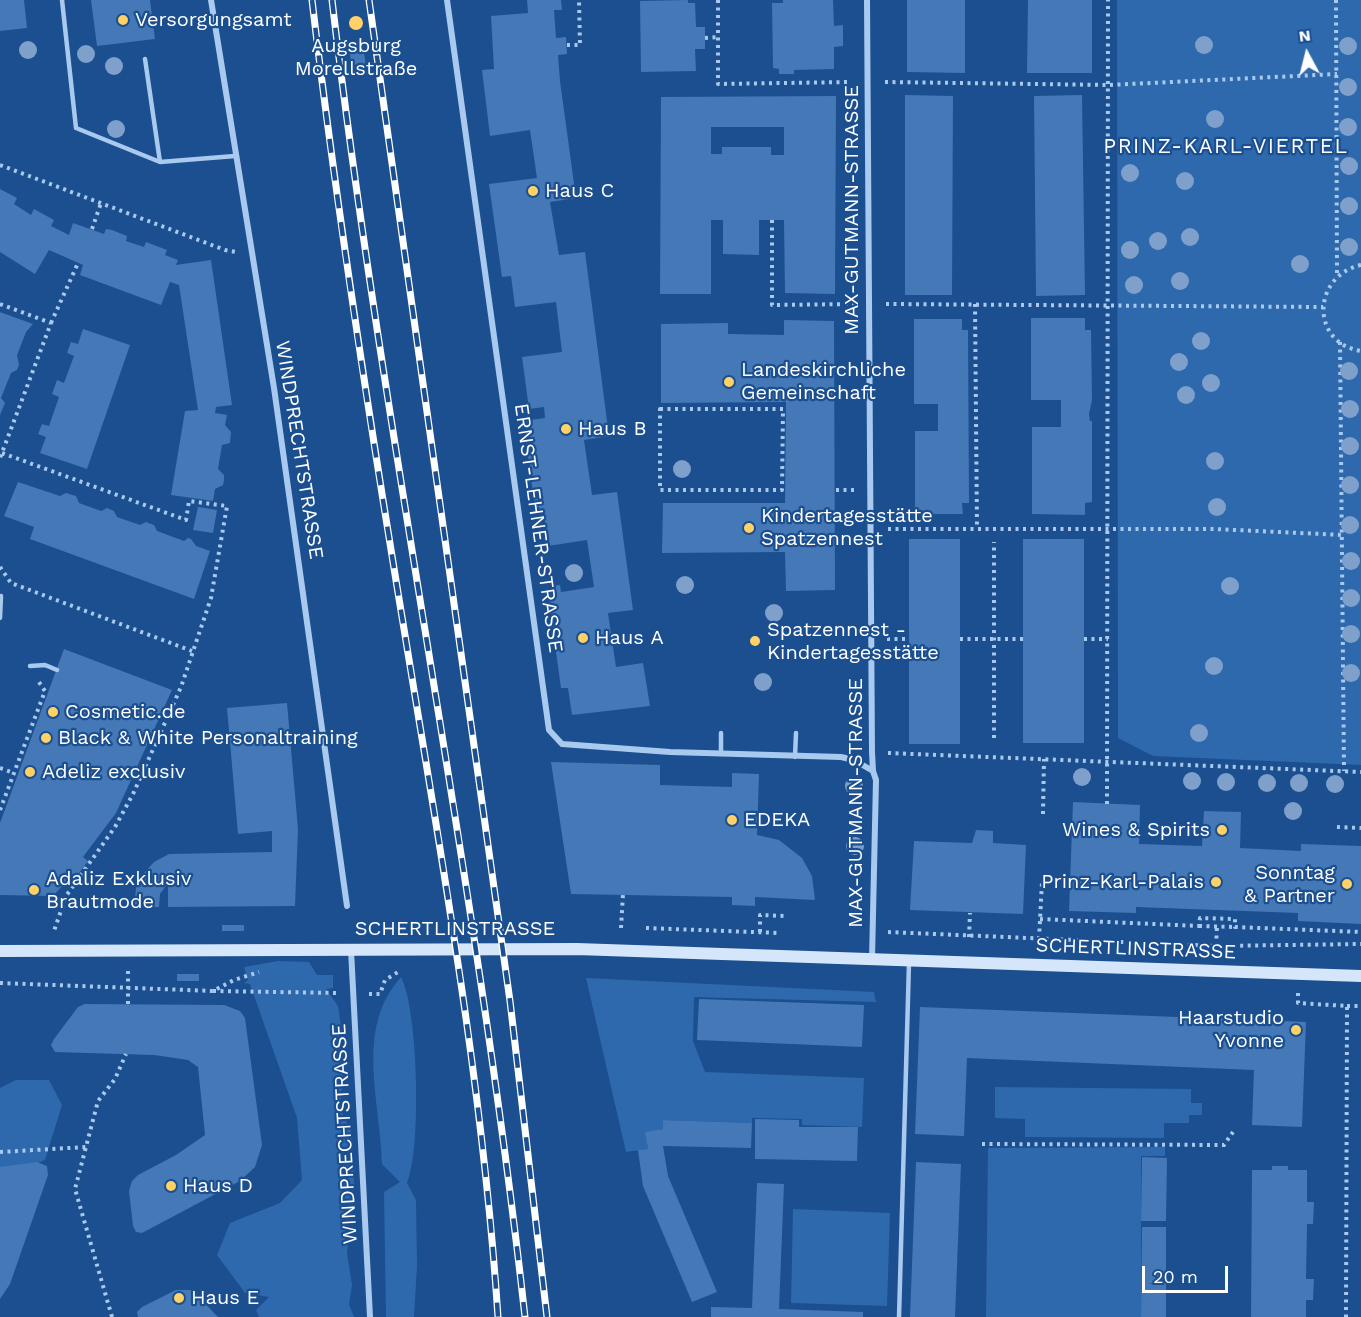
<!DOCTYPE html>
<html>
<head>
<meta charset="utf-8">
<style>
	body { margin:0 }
	#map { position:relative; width:1361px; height:1317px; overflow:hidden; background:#1b4f8f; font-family:"Work Sans",sans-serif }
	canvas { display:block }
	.north { position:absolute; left:1277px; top:24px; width:60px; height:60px; -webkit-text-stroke:4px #1b4f8f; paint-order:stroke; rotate:353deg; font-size:16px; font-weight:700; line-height:24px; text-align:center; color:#fff }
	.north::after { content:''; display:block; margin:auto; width:21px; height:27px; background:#fff; clip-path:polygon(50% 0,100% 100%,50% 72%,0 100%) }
	.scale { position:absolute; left:1142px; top:1266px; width:86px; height:27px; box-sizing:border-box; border:3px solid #fff; border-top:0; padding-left:8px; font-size:18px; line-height:21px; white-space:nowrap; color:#fff; -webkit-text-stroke:4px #1b4f8f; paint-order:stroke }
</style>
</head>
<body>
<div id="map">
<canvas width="1361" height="1317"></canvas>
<div class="north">N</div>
<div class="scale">20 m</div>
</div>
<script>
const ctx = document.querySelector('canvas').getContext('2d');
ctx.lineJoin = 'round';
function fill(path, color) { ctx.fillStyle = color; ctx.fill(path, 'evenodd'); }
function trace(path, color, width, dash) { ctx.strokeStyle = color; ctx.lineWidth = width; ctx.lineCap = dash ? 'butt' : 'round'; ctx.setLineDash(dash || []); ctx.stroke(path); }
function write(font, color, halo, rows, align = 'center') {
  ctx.font = font + ' "Work Sans",sans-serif'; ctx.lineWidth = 4.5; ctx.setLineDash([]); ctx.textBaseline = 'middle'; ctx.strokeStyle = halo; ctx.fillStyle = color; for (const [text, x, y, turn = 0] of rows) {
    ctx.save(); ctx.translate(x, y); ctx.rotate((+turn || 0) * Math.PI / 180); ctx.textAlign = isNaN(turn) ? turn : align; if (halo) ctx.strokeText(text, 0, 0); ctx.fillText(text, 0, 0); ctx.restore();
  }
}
fill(new Path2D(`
	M1117,0H1361V765L1153,756L1118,738Z
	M278,961L309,962L317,975H333V988L326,989L338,1006L345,1054L340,1108L352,1134L354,1181L347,1253L352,1285L349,1304L354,1317H259L256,1310L269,1297L245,1293L217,1255L230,1223L280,1203L302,1180L297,1118L250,984L244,983L248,980L244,967Z
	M401,977C418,1009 422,1149 407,1183L416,1200L417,1266L414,1317H386L384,1192L400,1182L382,1164C381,1102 354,1029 401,977Z
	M586,978L874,992L876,1002L694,997L693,1041L705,1072L864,1078L862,1127L802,1125V1119L752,1118V1123L664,1120L663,1129L646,1133L648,1149L626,1152Z
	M16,1080H49L62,1105L45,1160L0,1178V1088Z
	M995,1087L1191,1089V1103H1202V1115H1189V1123H1164V1138L1025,1137V1119L995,1118Z
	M1165,1147V1156H1141V1317H986L988,1148Z
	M793,1209L890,1213L887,1306L791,1303Z`), '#2e69ad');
fill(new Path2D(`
	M0,0H24L27,28L0,31Z
	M91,0H150L155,39L97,46Z
	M527,0H561L562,10H554L556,38L566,37L567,54L558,55L560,81L576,198L550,202L559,255L585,252L609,436L584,440L592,495L617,492L633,610L608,613L616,667L643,663L650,706L572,715L568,688H561L548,594L553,593L552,586L560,585L561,592L594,587L587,540L548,546L544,513L536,514L523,421L545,418L544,407L529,409L522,357L562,352L556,302L515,307L511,276L502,277L489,184L537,178L530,130L490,136L482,70L494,69L491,16L528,13Z
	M688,0V3H695L696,27H705V49H695L696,71L641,72L640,1Z
	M783,0H833L834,26L843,25V46L834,47V69L794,70V74H779V69L773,68L772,3H783Z
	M907,0H965V73L907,72Z
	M1028,0H1092V73H1027Z
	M363,45L367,74L353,76L349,47Z
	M905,95L953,96L952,295H905Z
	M1082,95L1085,295L1036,296L1034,96Z
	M836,96L835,294L785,293L784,220H759V255L723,254V220H711V294H660L661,97ZM711,127H784V155H771V147H722V154H711Z
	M0,189L17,198L14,204L31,215L34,209L54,220L51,226L69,235L73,223L104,234L106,229L112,230L127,236L126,241L144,247L146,242L167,250L165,255L178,260L176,265L211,260L232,405L216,407L215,413L227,415L225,425L231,432L230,443L222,445L218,469L224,475V480L223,485L215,489L213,501L171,495L185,411L198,410L179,285L170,282L161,305L80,275L83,265L49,250L35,274L0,252Z
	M0,312L33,324L26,332L17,355L19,365L17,370L11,373L1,398L5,403L0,415Z
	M1031,318H1085V330H1091L1092,400L1089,414L1090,421H1092V502L1085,503V515L1032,514V427H1061V400H1031Z
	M914,319H962V330H968L969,503H962L963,514H915V431H938V404H914Z
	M784,320L834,321L835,590L786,591L785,552L662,553L663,503H785L786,402L661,403V324L728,323V334L784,335Z
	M83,329L130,345L87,469L40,453L46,437L38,434L42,424L49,426L59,397L52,394L57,380L64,383L74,356L67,353L71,342L78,344Z
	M18,482L60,496L66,493L76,496L79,503L101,511L107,508L114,511L117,517L140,525L146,522L154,525L157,531L184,541L188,538L191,539L196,546L210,551L194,599L30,539L34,527L4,516Z
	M198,507L217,510L213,533L193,530Z
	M909,539H960V744H909Z
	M1023,539H1084V743H1023Z
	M64,649L172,690L116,813L83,857L88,861L74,880L69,876L66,885H63L53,896L0,895V823Z
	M287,703L298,829L295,906L168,907V883L160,894L159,907L134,908L136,888L143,874L154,862L169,854L272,852V831L238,834L227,708Z
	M551,762L660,765V785L732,787V773L759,774L757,835L779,840L802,858L812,876L815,900L755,897V906L732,905V897L571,894Z
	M1073,802L1140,805L1139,844L1202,846L1204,811L1241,812L1240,848L1301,851V844L1361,846V924L1298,921V913L1136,907V913L1069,911Z
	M976,830L993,831V843L1026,845L1023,914L910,910L914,841L972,843Z
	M222,925H244V931H222Z
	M177,974H199V981H177Z
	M699,999L864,1005L862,1047L697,1040Z
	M85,1004L224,1005L240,1011L245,1018L262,1145L255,1167L240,1181L142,1233L136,1232L133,1226L129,1191L132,1181L138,1175L176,1155L205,1135L198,1067L188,1060L154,1055L55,1052L51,1045L54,1039L78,1007Z
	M920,1007L1306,1022L1302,1127L1252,1125L1254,1070L967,1058L964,1136L915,1134Z
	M755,1119L799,1120V1127H858L857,1161L755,1159Z
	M663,1120L752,1123L751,1148L663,1146L668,1176L717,1292L692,1302L643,1186L638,1150L648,1149L645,1132L663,1129Z
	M1142,1157L1167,1158L1166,1221H1141Z
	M37,1162L47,1166L48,1175L10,1284L0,1299V1167Z
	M916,1162L961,1164L955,1317H910Z
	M1272,1166H1288V1170H1307V1202H1314L1313,1224H1307L1306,1279H1314L1313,1300H1306V1317H1251L1252,1170H1272Z
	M757,1183L784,1184L779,1309L863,1312V1317H711V1307L752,1308Z
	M1142,1227H1166V1317H1141Z
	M176,1290H192L218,1317H138L137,1312L142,1307Z`), '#4478b7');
trace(new Path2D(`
	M718,0V84L851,82
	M1336,0L1337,275
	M705,38L718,37
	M567,45H580L579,0
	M885,82L1109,85L1337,74
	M0,165L225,250L236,252
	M772,220V305L854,304
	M92,229L101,203
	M1361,265C1312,276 1310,343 1361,351
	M0,304L51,323L0,458
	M886,304L1323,307
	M975,304L977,529
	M51,323L78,263
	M1340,342L1344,771
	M660,409H783L782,490H660Z
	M2,453L186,520L189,501L227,506L211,598L181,687L133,794L115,827L66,896L54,931
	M836,490H854
	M888,529H1214L1343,535
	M0,567L11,583L192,651
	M887,639H909
	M960,639H1023
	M1084,639H1108
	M994,738V542
	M888,753L1361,772
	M0,768L14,773
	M1107,804L1108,0
	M0,810L45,691L39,682
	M1043,814L1044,759
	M1337,827L1361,828
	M1040,919L1199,926L1200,918L1235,919V927L1361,932
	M1199,926L1235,927
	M621,928L623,894
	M646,928L779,933
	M760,932V915L785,916
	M888,932L1216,946L1361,944
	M969,937L970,913
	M1039,939L1042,882
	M1216,946L1217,926
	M128,971V1005
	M0,983L213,991L234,980L259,972
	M213,991L338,993
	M1298,993V1003L1347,1006L1346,1317
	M369,994H380L385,980L398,972
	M1347,1006H1361
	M982,1144L1224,1145L1233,1132
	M0,1152L86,1147
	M112,1317L75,1189L98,1101L115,1079L126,1054`), '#a9c9ee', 4, [3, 4.5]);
trace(new Path2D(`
	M62,0L76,128L160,162L235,156
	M145,59L160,162
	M0,618L1,596
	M30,666L45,665L57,670
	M721,733V754
	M795,757L796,733
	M899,1317L909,963`), '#a9c9ee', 4.5);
trace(new Path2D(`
	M211,0L274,388L347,906
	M447,0L549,730L562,744L670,752L841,757L854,760L873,771
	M867,0L872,752L873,771L876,780L872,959
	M351,950L370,1317`), '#a9c9ee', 6);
trace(new Path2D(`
	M0,951L577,949L1361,976`), '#d6e6fa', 12);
const rail = new Path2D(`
	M312,0C337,212 370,424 405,635C442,862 483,1087 498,1317
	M332,0C384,441 476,876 525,1317
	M369,0L510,1001L547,1317`);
trace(rail, '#fff', 7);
trace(rail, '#1b4f8f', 4.5, [14]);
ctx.fillStyle = '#7ea0ca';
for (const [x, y] of [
	[1204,45],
	[1348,46],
	[28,50],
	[86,54],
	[114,66],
	[1348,87],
	[1215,119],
	[1348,127],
	[116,129],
	[1349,166],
	[1130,173],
	[1185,181],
	[1349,206],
	[1190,237],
	[1158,241],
	[1349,247],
	[1130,250],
	[1300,264],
	[1180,281],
	[1134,285],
	[1201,341],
	[1179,362],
	[1349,371],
	[1211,383],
	[1186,395],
	[1350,409],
	[1350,446],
	[1215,461],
	[682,469],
	[1350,485],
	[1217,507],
	[1350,525],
	[1351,561],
	[574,573],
	[685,585],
	[1230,586],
	[1351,598],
	[774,613],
	[1351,634],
	[1214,666],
	[1351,673],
	[763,682],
	[1199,733],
	[1082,777],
	[1192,781],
	[1226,782],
	[1267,783],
	[1299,783],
	[1335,784],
	[854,786],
	[1293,811],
	[855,846]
]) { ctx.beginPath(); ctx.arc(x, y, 9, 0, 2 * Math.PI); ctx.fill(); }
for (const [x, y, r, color] of [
	[123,20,6,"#ffd166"],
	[356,23,8,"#ffd166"],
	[533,191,6,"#ffd166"],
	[729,382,6,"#ffd166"],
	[566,429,6,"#ffd166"],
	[749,528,6,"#ffd166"],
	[583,638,6,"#ffd166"],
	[755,641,6,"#ffd166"],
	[53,712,6,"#ffd166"],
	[46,738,6,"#ffd166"],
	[30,772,6,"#ffd166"],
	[732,820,6,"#ffd166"],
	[1222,830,6,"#ffd166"],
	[1216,882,6,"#ffd166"],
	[1347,884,6,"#ffd166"],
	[34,890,6,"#ffd166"],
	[1296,1030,6,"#ffd166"],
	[171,1186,6,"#ffd166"],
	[179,1298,6,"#ffd166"]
]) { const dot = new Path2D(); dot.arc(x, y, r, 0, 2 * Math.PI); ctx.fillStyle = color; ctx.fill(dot); trace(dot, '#1b4f8f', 2); }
write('20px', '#fff', '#1b4f8f', [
	["Versorgungsamt",135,20],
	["Augsburg",356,46,"center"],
	["Morellstraße",356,69,"center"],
	["Haus C",545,191],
	["Landeskirchliche",741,370],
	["Gemeinschaft",741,393],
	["Haus B",578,429],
	["Kindertagesstätte",761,516],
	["Spatzennest",761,539],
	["Spatzennest -",767,630],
	["Kindertagesstätte",767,653],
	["Haus A",595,638],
	["Cosmetic.de",65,712],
	["Black & White Personaltraining",58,738],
	["Adeliz exclusiv",42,772],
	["EDEKA",744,820],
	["Wines & Spirits",1210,830,"right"],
	["Sonntag",1335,873,"right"],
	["& Partner",1335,896,"right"],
	["Adaliz Exklusiv",46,879],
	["Brautmode",46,902],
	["Prinz-Karl-Palais",1204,882,"right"],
	["Haarstudio",1284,1018,"right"],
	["Yvonne",1284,1041,"right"],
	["Haus D",183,1186],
	["Haus E",191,1298]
], 'left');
write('20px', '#fff', '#1b4f8f', [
	["MAX-GUTMANN-STRASSE",852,210,-90],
	["WINDPRECHTSTRASSE",299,450,81],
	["ERNST-LEHNER-STRASSE",538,528,82],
	["MAX-GUTMANN-STRASSE",856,803,-90],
	["SCHERTLINSTRASSE",455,929],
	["SCHERTLINSTRASSE",1136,949,2],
	["WINDPRECHTSTRASSE",345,1134,-93]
]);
ctx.letterSpacing = '1.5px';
write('21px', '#fff', '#1b4f8f', [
	["PRINZ-KARL-VIERTEL",1226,147]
]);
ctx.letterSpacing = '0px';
</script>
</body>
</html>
